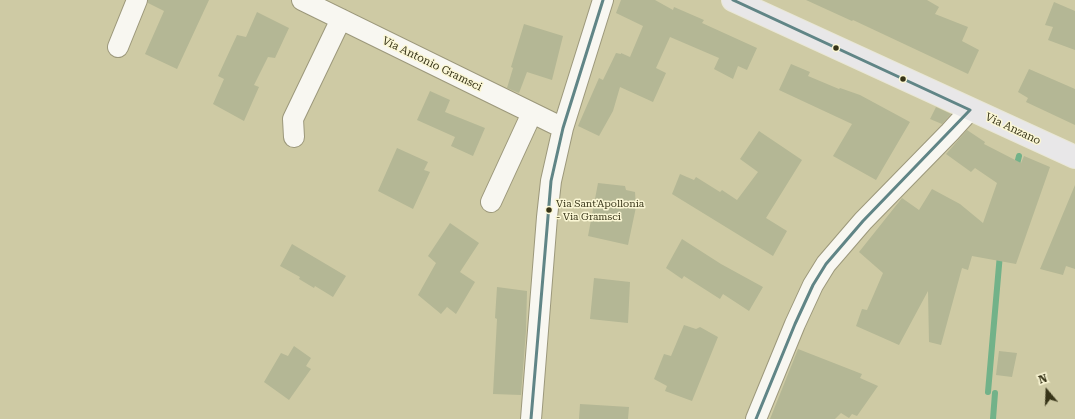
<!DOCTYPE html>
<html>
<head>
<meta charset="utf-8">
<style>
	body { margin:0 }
	#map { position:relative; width:1075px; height:419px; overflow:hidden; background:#cecaa4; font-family:"Roboto Serif",serif }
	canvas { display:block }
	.north { position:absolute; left:1027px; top:371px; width:40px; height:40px; -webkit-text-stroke:3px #fbf7d5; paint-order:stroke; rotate:341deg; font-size:11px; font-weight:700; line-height:16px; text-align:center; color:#373418 }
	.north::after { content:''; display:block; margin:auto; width:14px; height:18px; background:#373418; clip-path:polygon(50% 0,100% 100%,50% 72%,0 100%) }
</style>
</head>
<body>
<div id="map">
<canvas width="1075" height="419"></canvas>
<div class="north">N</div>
</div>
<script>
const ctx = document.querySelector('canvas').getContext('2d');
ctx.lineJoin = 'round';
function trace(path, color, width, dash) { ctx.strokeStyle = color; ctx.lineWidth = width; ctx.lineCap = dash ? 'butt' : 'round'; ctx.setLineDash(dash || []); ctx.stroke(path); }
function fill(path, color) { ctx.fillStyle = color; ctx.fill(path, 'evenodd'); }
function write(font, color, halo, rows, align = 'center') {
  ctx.font = font + ' "Roboto Serif",serif'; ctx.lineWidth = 3; ctx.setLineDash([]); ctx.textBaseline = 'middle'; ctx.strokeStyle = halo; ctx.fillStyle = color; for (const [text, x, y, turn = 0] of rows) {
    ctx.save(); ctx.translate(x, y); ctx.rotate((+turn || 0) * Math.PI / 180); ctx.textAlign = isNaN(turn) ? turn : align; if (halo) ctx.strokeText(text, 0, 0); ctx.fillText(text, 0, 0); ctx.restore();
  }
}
trace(new Path2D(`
	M1016,168L1019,156
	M988,392L1000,254
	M993,419L995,393`), '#72b289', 6);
fill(new Path2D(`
	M148,0H209L177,69L145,54L164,11L148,3Z
	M621,0H655L673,10L674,7L704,20L702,23L757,48L747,70L738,66L733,79L714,69L719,58L670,37L656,68L666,73L653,102L620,87L613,111L599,136L578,126L599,78L603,80L616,53L621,54V53L630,57L643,26L616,13Z
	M806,0H927L939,7L935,14L968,27L962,41L979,50L968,74L853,20L852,21Z
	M1054,2L1075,11V50L1048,40L1053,27L1045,25Z
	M257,12L289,28L275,58L268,57L254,85L259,87L244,121L213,104L224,79L218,76L237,35L246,37Z
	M524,24L563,36L552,80L527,72L519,93L507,88L513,68L511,67Z
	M791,64L810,72L808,76L839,89L840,88L860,95L910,122L876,180L833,156L852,124L779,90Z
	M1029,69L1075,89V125L1026,102L1028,98L1018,92Z
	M430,91L450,100L445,112L485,128L473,156L451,146L455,137L417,120Z
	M936,107L951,114L942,124L930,119Z
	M967,130L985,142L984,144L1021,163L1024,156L1050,167L1016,264L972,256L968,270L962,268L941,345L929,342L928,291L899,345L856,326L862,309L867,310L883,273L859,252L902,198L919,210L932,189L960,204L983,223L997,183L975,168L971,172L946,154Z
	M759,131L802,160L766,218L787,231L773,256L672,194L680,174L694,180L696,177L720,192L722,190L737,200L758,172L740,159Z
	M397,148L428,162L424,170L430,172L413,209L378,191Z
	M598,183L625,186L626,190L635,192L636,207L628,245L588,236Z
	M1075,185V269L1066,266L1063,275L1040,269Z
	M450,223L479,243L460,272L475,282L456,314L447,307L441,314L418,295L436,263L428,256Z
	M682,239L721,264L763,287L749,311L723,294L720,299L684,276L682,279L666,268Z
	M292,244L346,276L333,297L315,286L314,288L299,279L300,277L280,266Z
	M594,278L630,282L628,323L590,319Z
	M497,287L527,291L526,331L521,395L493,394L497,319L495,318Z
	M684,325L696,329L700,327L718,337L692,401L665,391L667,386L654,379L664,354L671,356Z
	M294,346L311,358L306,366L311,369L289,400L264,382L281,353L288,356Z
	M798,349L862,374L860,378L878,386L857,416L852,414L849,418L841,413L835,419H770Z
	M999,351L1017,353L1012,377L996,375Z
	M580,404L629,407L628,419H579Z`), '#b4b795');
const minor = new Path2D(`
	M302,0L563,128
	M118,47L137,0
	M294,137L293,119L341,19
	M491,202L532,113
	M531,419L547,217L551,181L563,128L603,0
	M756,419L795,324L813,285L826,264L863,221L950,132L970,110`);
const major = new Path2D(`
	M733,0L1075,157`);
trace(minor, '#9c987b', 22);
trace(major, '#e9e7d6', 24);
trace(minor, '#f8f7f1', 20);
trace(major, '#e8e7e8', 22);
trace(new Path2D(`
	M733,0L970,110L863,221L826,264L813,285L795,324L756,419
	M531,419L551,181L563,128L603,0`), '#608586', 3);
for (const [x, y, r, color] of [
	[836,48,3.5,"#373418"],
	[903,79,3.5,"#373418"],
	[549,210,3.5,"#373418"]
]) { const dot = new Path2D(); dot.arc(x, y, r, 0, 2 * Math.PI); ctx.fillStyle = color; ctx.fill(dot); trace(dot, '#fbf7d5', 1.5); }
write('10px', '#373418', '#fbf7d5', [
	["Via Sant'Apollonia",556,204],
	["- Via Gramsci",556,217]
], 'left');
write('11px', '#373418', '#fbf7d5', [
	["Via Antonio Gramsci",432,64,26],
	["Via Anzano",1013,129,25]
]);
</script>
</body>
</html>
